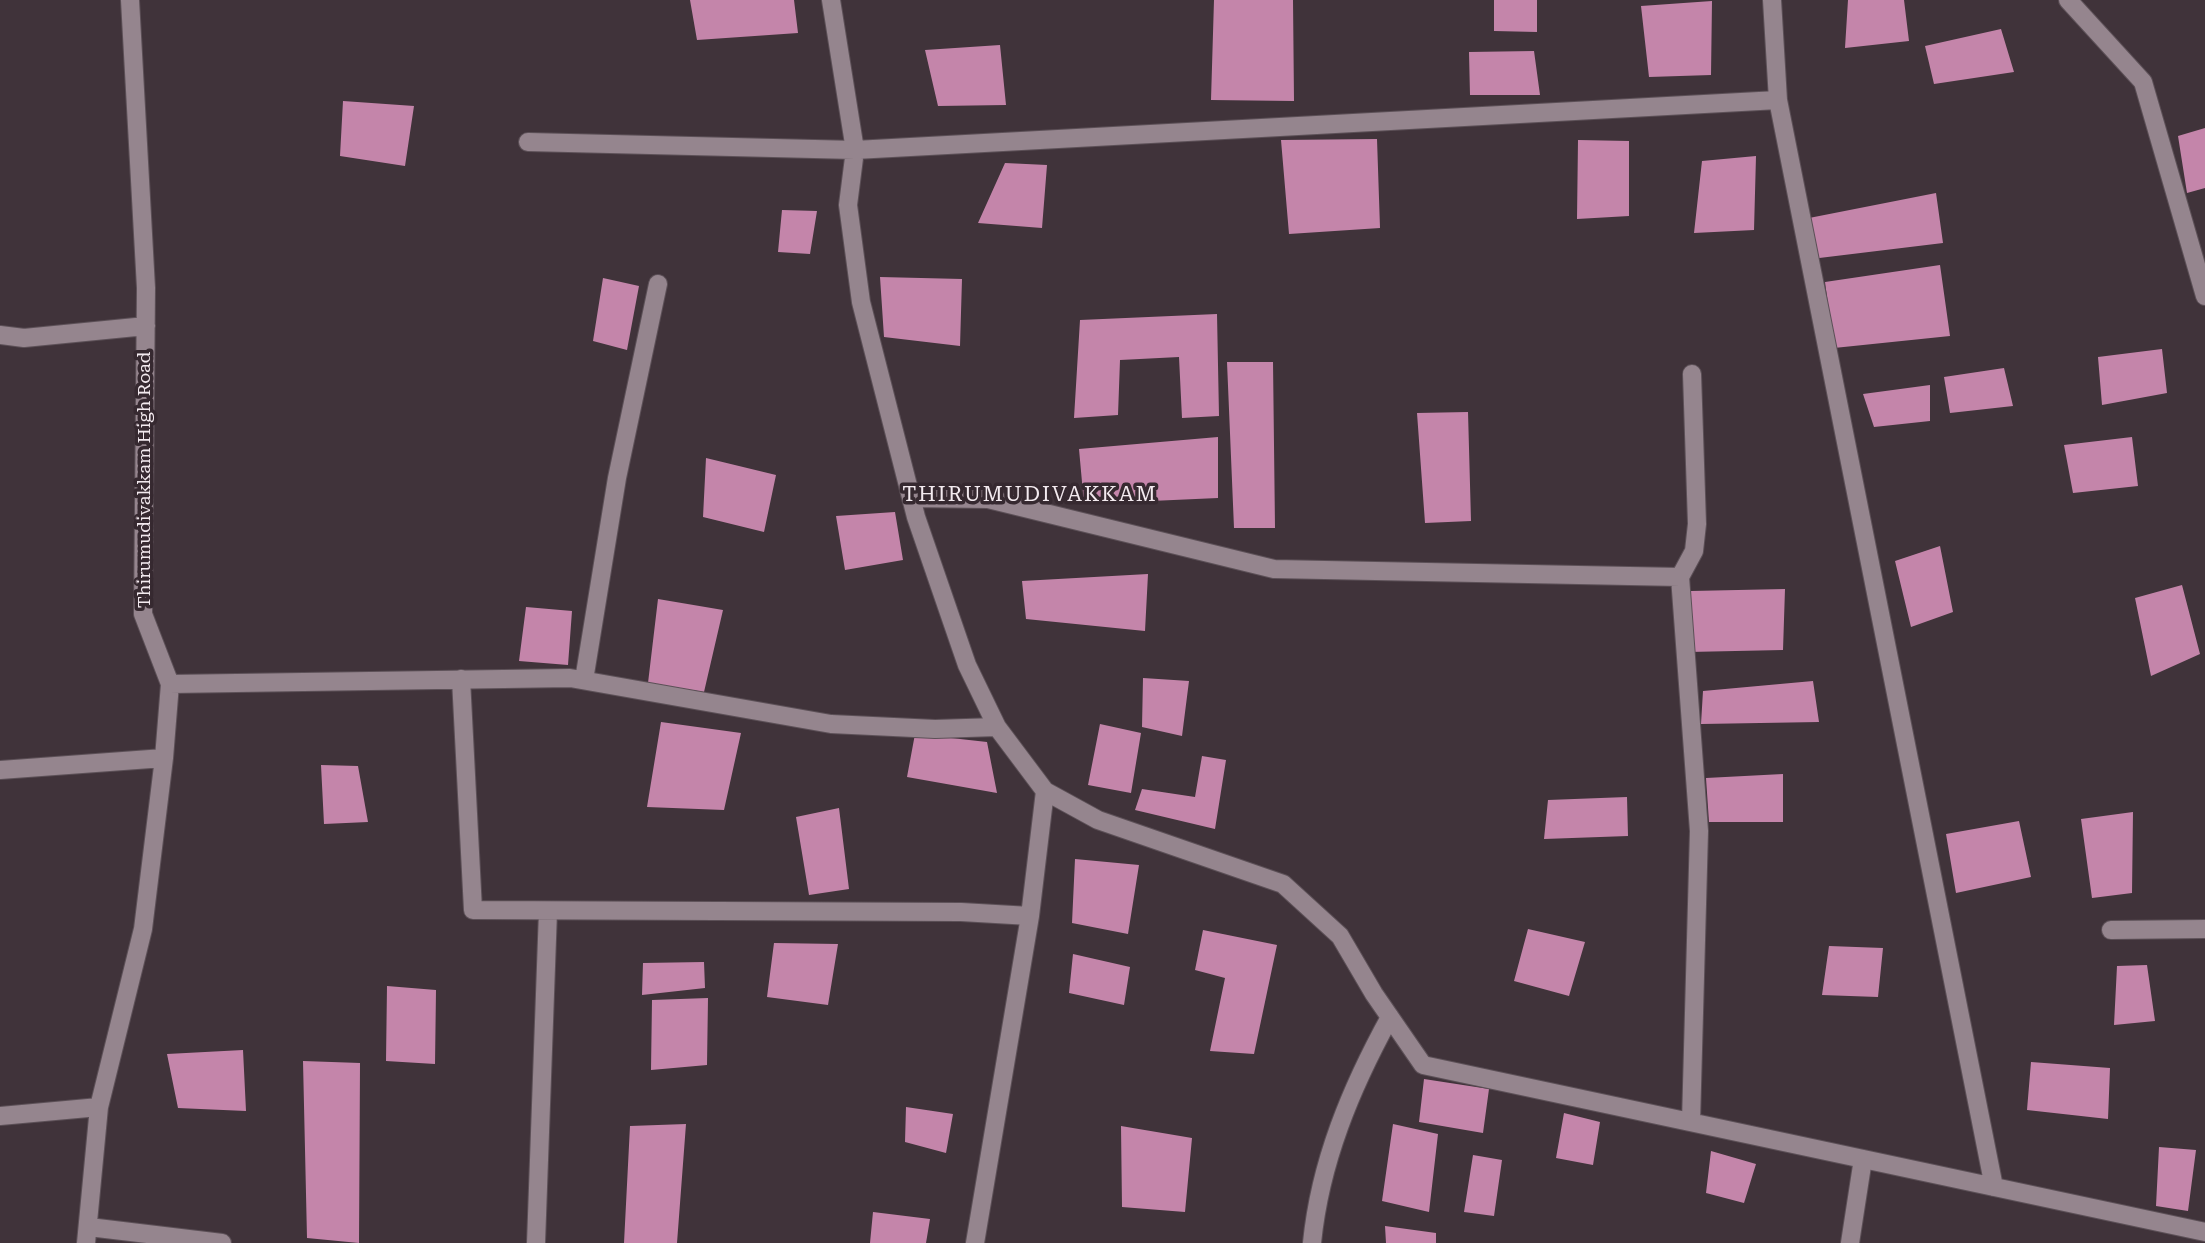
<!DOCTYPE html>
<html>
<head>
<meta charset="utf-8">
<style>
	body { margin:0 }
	canvas { display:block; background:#40333a }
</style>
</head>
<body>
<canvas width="2205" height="1243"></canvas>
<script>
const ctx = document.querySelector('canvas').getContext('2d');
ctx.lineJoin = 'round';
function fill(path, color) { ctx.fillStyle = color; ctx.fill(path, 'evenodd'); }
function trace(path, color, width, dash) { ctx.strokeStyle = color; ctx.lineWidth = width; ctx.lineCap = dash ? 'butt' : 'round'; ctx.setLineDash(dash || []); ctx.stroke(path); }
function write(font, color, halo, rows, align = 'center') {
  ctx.font = font + ' "Roboto Serif",serif'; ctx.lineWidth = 7; ctx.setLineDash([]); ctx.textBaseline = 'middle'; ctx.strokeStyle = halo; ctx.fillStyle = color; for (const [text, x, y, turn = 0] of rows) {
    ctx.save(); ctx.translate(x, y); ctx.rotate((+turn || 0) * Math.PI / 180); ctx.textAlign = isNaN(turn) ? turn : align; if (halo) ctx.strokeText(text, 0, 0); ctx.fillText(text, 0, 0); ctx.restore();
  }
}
fill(new Path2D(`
	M690,0H794L798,33L697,40Z
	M1214,0H1293L1294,101L1211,100Z
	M1494,0H1537V32L1494,31Z
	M1848,0H1904L1909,41L1845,48Z
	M1712,1L1711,75L1649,77L1641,6Z
	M2001,29L2014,72L1934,84L1925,46Z
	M1000,45L1006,105L938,106L925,50Z
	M1534,51L1540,95H1470L1469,52Z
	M343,101L414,106L405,166L340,156Z
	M2205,128V188L2187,193L2178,136Z
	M1377,139L1380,228L1289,234L1281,140Z
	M1578,140L1629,141V216L1577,219Z
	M1756,156L1754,230L1694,233L1702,161Z
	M1005,163L1047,165L1042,228L978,223Z
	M1936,193L1943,243L1811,259L1804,219Z
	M782,210L817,211L810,254L778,252Z
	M1940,265L1950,336L1834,348L1825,282Z
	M880,277L962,279L960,346L884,337Z
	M603,278L639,286L627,350L593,341Z
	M1217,314L1219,416L1182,418L1179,357L1120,360L1118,415L1074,418L1080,320Z
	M2162,349L2167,393L2102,405L2098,357Z
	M1227,362H1273L1275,528H1234Z
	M2004,368L2013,406L1950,413L1944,377Z
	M1930,385V421L1874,427L1863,394Z
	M1468,412L1471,521L1425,523L1417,413Z
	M1218,437V498L1084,504L1079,449Z
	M2132,437L2138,486L2073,493L2064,445Z
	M706,458L776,475L764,532L703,517Z
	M895,512L903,560L845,570L836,516Z
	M1940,546L1953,612L1911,627L1895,561Z
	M1148,574L1145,631L1026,619L1022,581Z
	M2182,585L2200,654L2151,676L2135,598Z
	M1785,589L1783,650L1688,652L1691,591Z
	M658,599L723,610L704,692L648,683Z
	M526,607L572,611L568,665L519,661Z
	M1143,678L1189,681L1182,736L1142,727Z
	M1813,681L1819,722L1701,724L1703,691Z
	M661,722L741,733L724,810L647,807Z
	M1100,724L1141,733L1131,793L1088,785Z
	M915,734L987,742L997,793L907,777Z
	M1202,756L1226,760L1215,829L1135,810L1142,789L1195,797Z
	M321,765L358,766L368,822L324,824Z
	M1783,774V822H1709L1706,778Z
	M1627,797L1628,836L1544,839L1548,800Z
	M839,808L849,889L809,895L796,817Z
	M2133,812L2132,893L2092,898L2081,819Z
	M2019,821L2031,877L1956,893L1946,834Z
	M1075,859L1139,865L1128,934L1072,923Z
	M1528,929L1585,942L1569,996L1514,981Z
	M1203,930L1277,945L1254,1054L1210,1051L1225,978L1195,970Z
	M774,943L838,944L828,1005L767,997Z
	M1829,946L1883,948L1878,997L1822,995Z
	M1073,954L1130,967L1124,1005L1069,993Z
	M704,962L705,988L642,995L643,963Z
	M2147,965L2155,1021L2114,1025L2117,966Z
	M387,986L436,990L435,1064L386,1061Z
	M708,998L707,1065L651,1070L652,1000Z
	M243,1050L246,1111L178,1108L167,1054Z
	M303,1061L360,1063L359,1243L307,1238Z
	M2031,1062L2110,1068L2108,1119L2027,1110Z
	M1424,1079L1489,1089L1483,1133L1419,1122Z
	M906,1107L953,1114L946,1153L905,1142Z
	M1564,1113L1600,1122L1593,1165L1556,1158Z
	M686,1124L677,1243H624L630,1126Z
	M1393,1124L1438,1134L1429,1212L1382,1201Z
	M1121,1126L1192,1138L1185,1212L1122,1207Z
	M2159,1147L2196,1150L2188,1211L2156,1206Z
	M1711,1151L1756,1164L1744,1203L1706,1193Z
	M1473,1155L1502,1160L1494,1216L1464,1212Z
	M873,1212L930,1219L926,1243H870Z
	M1385,1226L1436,1233V1243H1386Z`), '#c485aa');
const minor = new Path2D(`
	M831,0L855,150L848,205L861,302L916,517L967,665L997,727L1045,791L1098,820L1283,884L1340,936L1374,994L1423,1065L2205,1232
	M2068,0L2143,82L2205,296
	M1778,100L1994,1187
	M528,142L855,150L1778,100L1772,0
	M0,335L24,338L146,326
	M911,498L988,499L1274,569L1680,577L1699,831L1691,1122
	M1680,577L1694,551L1697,524L1692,374
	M461,679L473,910L961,912L1030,916L1045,791
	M584,680L617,478L658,284
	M170,684L570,678L831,724L935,729L997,727
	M0,770L164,758
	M2111,930L2205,929
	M0,1116L99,1107
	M89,1227L222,1243
	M86,1243L99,1107L143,929L164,758L170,684L143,614L146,288L130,0
	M536,1243L548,911
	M975,1243L1030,916
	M1312,1243C1320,1162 1351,1088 1390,1017
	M1850,1243L1863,1159`);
trace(minor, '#5c5057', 20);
trace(minor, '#95858e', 18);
write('18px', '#f3eaef', '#362930', [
	["Thirumudivakkam High Road",145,480,-90]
]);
ctx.letterSpacing = '2px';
write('21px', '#f3eaef', '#362930', [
	["THIRUMUDIVAKKAM",1030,495]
]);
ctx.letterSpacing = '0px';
</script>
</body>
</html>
